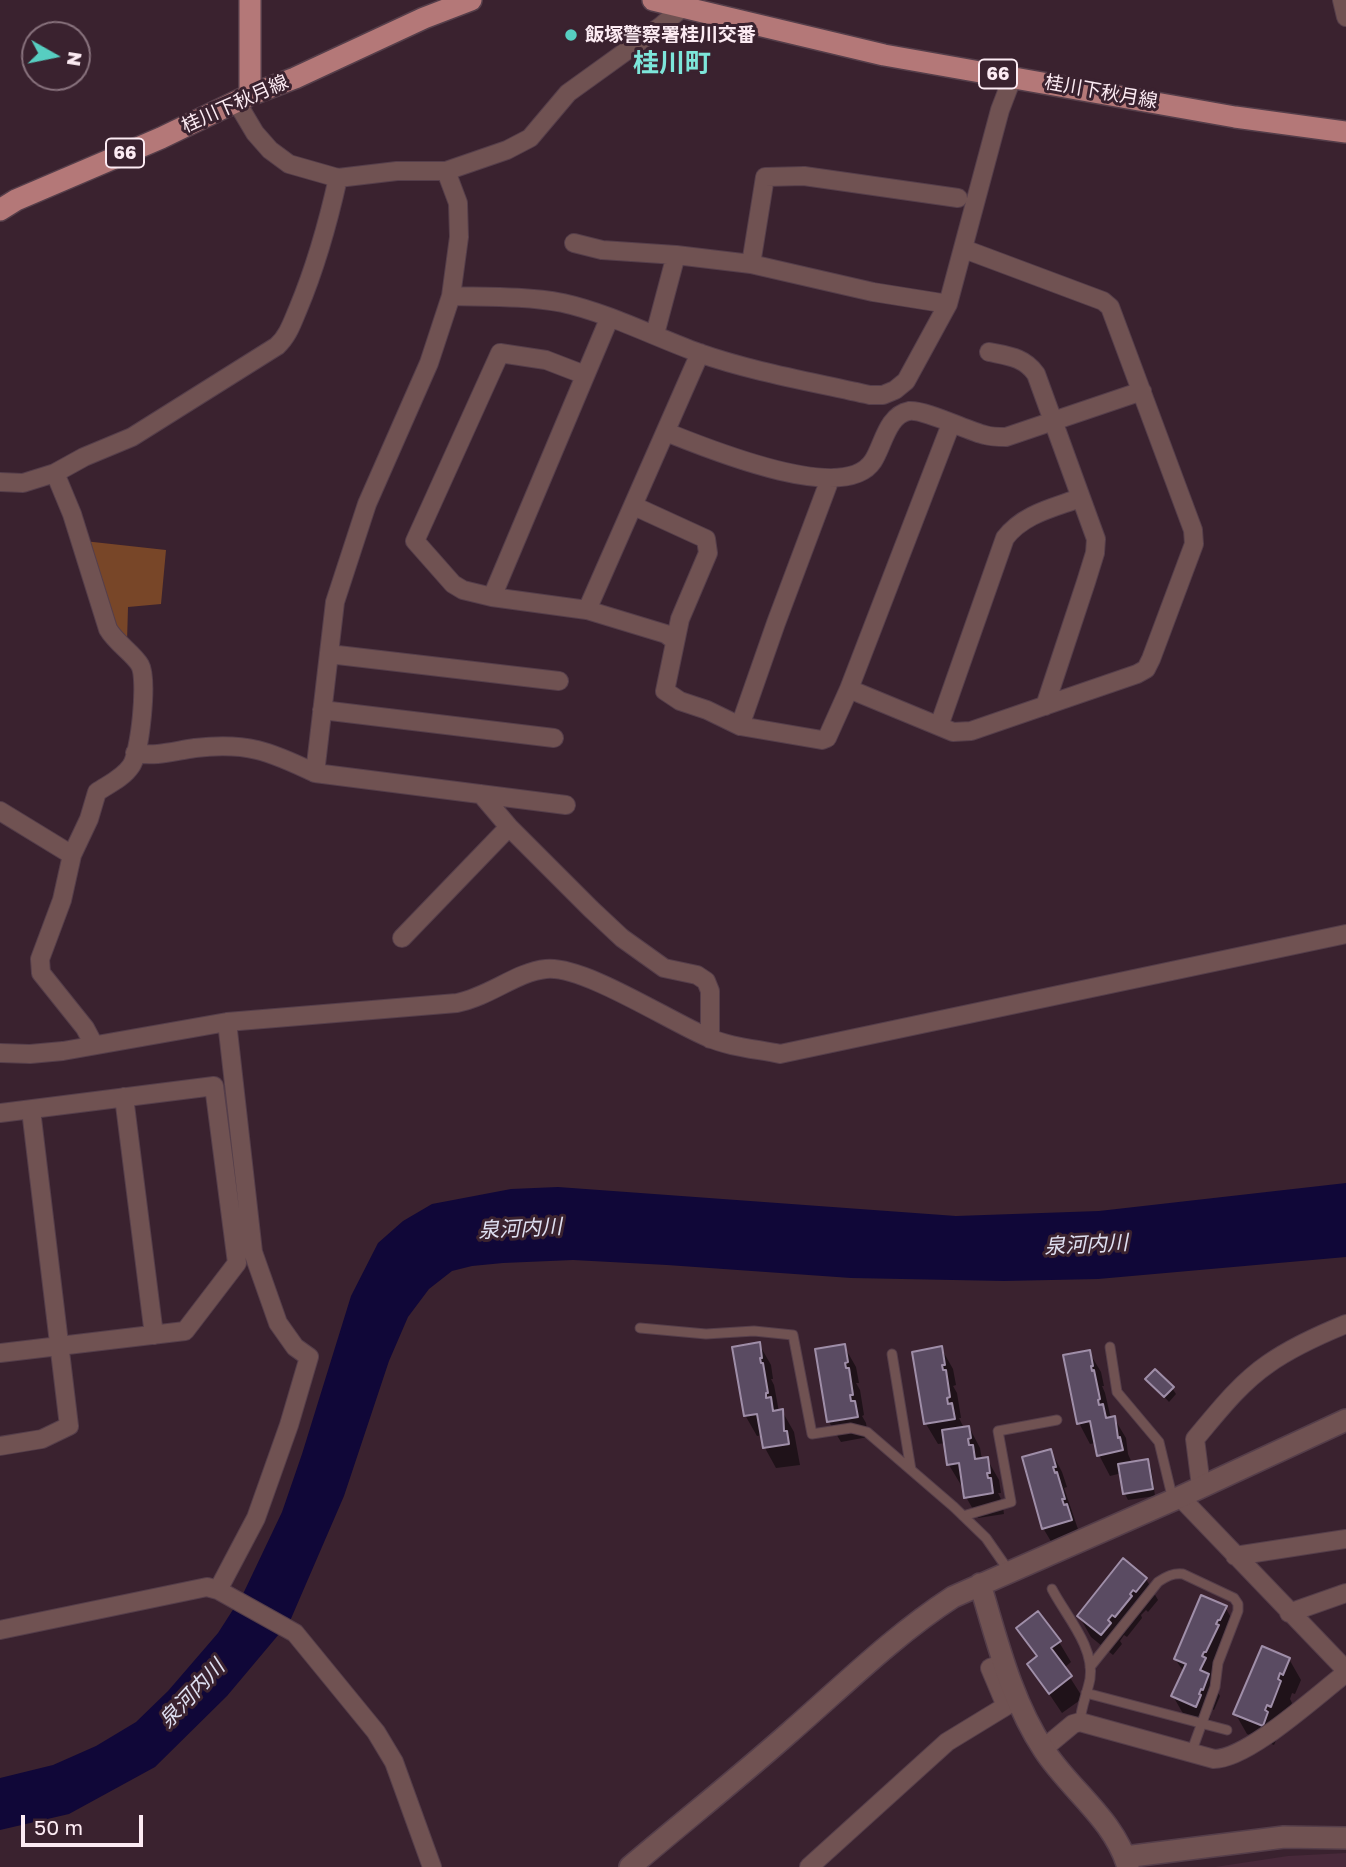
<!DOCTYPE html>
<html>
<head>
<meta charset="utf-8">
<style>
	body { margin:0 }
	#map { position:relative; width:1346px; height:1867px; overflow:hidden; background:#3a222f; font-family:"Golos Text",sans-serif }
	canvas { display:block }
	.north { position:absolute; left:21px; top:21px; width:70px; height:70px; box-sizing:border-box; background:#3a222f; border:2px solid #88727d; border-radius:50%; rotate:99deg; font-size:19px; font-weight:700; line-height:28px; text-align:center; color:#fcebf3 }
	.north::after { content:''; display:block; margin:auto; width:24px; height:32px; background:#57cec1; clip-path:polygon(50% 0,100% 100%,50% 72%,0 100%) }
	.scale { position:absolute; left:21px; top:1815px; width:122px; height:32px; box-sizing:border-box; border:4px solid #fcebf3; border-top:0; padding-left:9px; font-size:21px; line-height:24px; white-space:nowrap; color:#fcebf3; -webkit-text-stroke:5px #3a222f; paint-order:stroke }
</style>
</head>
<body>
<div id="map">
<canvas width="1346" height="1867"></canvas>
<div class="north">N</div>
<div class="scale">50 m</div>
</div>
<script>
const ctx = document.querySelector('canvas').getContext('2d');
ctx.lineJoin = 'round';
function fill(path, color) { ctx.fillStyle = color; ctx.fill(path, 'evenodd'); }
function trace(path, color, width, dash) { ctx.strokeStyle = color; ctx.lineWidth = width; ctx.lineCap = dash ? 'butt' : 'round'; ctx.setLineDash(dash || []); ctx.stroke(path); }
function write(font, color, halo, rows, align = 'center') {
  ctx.font = font + ' "Golos Text","Noto Sans JP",sans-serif'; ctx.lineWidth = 6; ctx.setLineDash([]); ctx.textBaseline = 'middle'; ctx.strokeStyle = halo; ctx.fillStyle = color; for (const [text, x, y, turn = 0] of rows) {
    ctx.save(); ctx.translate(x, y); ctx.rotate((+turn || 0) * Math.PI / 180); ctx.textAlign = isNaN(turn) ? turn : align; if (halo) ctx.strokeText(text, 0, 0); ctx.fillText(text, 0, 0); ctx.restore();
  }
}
fill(new Path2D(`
	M1346,1853V1867H1215L1288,1856Z`), '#48293a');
fill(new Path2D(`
	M84,541L166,550L161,604L128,607L127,642L118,634Z`), '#784628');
fill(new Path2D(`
	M1346,1183V1257L1098,1279L1004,1281L851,1278L667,1265L573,1260L503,1263L472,1266L452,1271L429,1289L408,1317L389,1361L344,1496L290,1621L227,1696L155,1767L69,1814L0,1830V1778L53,1765L96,1746L136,1722L168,1691L218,1633L243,1594L282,1512L302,1454L351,1296L378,1243L403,1221L432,1204L511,1189L558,1187L956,1216L1099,1211Z`), '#100738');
fill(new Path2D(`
	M759,1344L771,1365L773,1379H771L774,1385L779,1412L782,1411L794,1432L800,1465L776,1468L765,1448L762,1435L757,1436L745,1415Z
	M844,1346L856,1367L859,1383H856L860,1390L864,1415L862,1416L866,1423L868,1437L841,1442L829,1422Z
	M941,1348L953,1369L956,1385L953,1386L957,1393L961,1418H959L964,1428L969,1427L980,1448L982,1460L987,1459L999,1480L1001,1493H998L1002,1501L1004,1514L978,1518L966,1497L964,1485H961L949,1465L946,1443L938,1444L926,1424L914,1353Z
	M1089,1352L1101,1372L1104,1386H1102L1105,1393L1111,1419L1114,1418L1126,1438L1128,1454L1132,1463L1147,1461L1151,1467L1155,1496L1128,1500L1125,1494L1122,1473L1110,1476L1099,1455L1096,1443L1090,1444L1079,1423Z
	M1148,1379L1172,1388L1176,1394L1169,1402Z
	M1051,1451L1062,1472L1067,1487L1064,1488L1082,1541L1055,1548L1043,1528Z
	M1146,1579L1158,1600L1148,1612L1146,1610L1141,1615L1142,1618L1127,1637L1124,1635L1120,1641L1122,1644L1113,1655L1091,1637L1079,1616Z
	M1225,1607L1237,1628L1228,1644L1229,1647L1214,1686L1220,1696L1214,1710L1212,1709L1208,1727L1185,1717L1173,1696L1184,1672L1175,1659Z
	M1018,1628L1059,1642L1071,1662L1064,1668L1083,1698L1062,1713L1029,1664L1037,1658Z
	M1289,1659L1301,1680L1295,1694L1292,1693L1290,1699L1292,1703L1274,1745L1247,1734L1235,1713Z`), '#0007');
const building = new Path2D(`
	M760,1342L762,1358H760L761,1363H763L768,1393H766V1398L771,1397L773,1411L783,1409L784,1431H787L789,1444L763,1448L757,1414L744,1416L732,1347Z
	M845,1344L848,1362L845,1363L846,1368H849L853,1395H850L851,1401H855L858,1417L827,1422L815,1349Z
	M942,1346L945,1365H942L943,1370H946L950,1397L947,1398L948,1404L952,1403L955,1419L924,1424L912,1352Z
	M1090,1350L1093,1366H1091L1092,1371L1094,1370L1100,1399L1098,1400L1099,1405L1103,1404L1106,1418L1115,1416L1118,1438L1120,1437L1123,1450L1097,1456L1090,1421L1077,1424L1063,1355Z
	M1155,1369L1174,1387L1164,1397L1145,1379Z
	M969,1426L971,1438L968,1439L969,1445H973L975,1459L988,1457L990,1473H987L988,1478H991L993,1493L964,1498L959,1463L947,1465L942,1430Z
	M1051,1449L1056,1467H1053L1055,1473L1057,1472L1065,1499H1062L1064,1505L1067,1504L1072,1520L1042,1529L1022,1457Z
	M1148,1459L1153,1489L1123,1494L1118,1464Z
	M1123,1558L1147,1578L1136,1592L1133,1590L1130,1594L1132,1596L1115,1617L1112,1615L1108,1620L1111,1623L1101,1635L1077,1616Z
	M1201,1595L1227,1606L1220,1620H1218L1216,1624L1219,1625L1206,1652H1204L1202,1656L1206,1658L1200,1670L1209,1674L1203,1690L1201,1689L1199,1694L1201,1695L1196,1707L1171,1696L1186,1664L1174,1659Z
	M1038,1611L1061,1641L1051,1648L1072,1676L1049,1694L1027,1664L1037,1656L1016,1628Z
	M1262,1646L1290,1658L1283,1675L1280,1673L1278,1679L1281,1681L1271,1707L1267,1705L1265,1710L1268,1712L1263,1726L1233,1714Z`);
fill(building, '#5a4b62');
trace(building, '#9f8ea8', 2);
const service = new Path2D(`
	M640,1328L706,1334L754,1331L793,1335L812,1434L851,1428L867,1432L954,1507L986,1538L1009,1571
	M1110,1347L1117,1392L1159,1442L1173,1500
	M892,1354L911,1470
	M963,1516L1011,1502L998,1431L1057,1420
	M1052,1589C1066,1616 1095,1647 1090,1679C1087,1694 1081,1707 1080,1722
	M1090,1667L1158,1582C1167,1576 1173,1573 1183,1574L1234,1598L1238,1604V1611L1218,1663L1215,1687L1191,1753
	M1086,1693L1227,1730`);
const minor = new Path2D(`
	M1342,0L1346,17
	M236,101L255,133L270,150L289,164L338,178L397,171H446L507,150L530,138L568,93L661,26L683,7L686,0
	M446,171L458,203L459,237L451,296L429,363L367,504L335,602L315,773L566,805
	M574,243L602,250L676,255L751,264L873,292L948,304
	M751,264L765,177L804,176L958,198
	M451,296C488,297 526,296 563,303C608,313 655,337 699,353C753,372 813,382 870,395H883L895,390L906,381L948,304L1000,110L1013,76
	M655,334L676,255
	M989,352C1008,356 1024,357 1036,374L1096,539L1095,553L1086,582L1045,706
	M585,375L546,360L500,353L415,541L453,584L463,590L492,597L587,610L666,634L675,641
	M666,432C704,447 844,506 873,461C883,446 887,415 909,411C924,409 968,431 985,435C992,437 999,437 1006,437L1142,391
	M55,473L72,514L108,629C116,643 134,654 140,665C148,679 140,754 131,766C123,778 109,784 97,792L89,819L72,855L62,900L40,959L41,973L85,1028L94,1045
	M0,482L23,483L55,473L84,457L132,437L277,346C288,336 292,323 298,309C316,266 328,223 338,178
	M634,506L706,539L708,553L680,619L665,691L680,701L707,710L740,726L822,740L827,738L849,689L951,424
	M492,597L609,319
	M587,610L700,353
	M329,654L559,681
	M849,689L953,732L971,731L1137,674L1146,669L1151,659L1194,544L1193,530L1110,307L1103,301L964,249
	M322,710L554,738
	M740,726L776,623L830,479
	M939,726L1005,538C1023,514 1053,508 1080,498
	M135,753C156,757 174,751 195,748C247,742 269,751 315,773
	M481,794L509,827L591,909L622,938L664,968L697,975L706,981L710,991V1039
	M0,811L72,855
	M402,938L509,827
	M0,1053L30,1054L63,1051L227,1022L457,1003C491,996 516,972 546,969C583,965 669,1021 707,1037C729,1047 756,1049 780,1054L1346,934
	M124,1097L154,1335
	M0,1113L214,1086L237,1263L185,1331L0,1353
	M0,1446L42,1439L69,1426L31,1110
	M1201,1486L1195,1439C1217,1413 1239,1384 1268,1364C1292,1347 1319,1335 1346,1324
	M1180,1497L1346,1670
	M1235,1556L1346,1539
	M218,1590L256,1518L289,1425L309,1357L295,1347L278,1323L253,1252L227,1022
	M1289,1613L1346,1593
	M0,1630L207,1587L218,1590L295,1633L376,1732L394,1762L432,1867
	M1043,1749L1073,1724L1080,1722L1214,1759C1248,1759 1317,1695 1346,1673
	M809,1867L947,1742L1006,1706L990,1668L1004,1663`);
const tertiary = new Path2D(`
	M980,1584C997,1640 1011,1700 1044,1750C1070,1790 1114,1819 1128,1867
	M1125,1857L1284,1837L1346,1838
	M630,1867C683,1822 737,1779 789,1733C843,1686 893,1636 953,1597L1180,1497L1346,1420`);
const primary = new Path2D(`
	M653,0L884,55L1235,117L1346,132
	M250,95V0
	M0,210L16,200L161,138L250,95L295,78L424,18L471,0`);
trace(service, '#553e4a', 11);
trace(minor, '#553e4a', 20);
trace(tertiary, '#553e4a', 24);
trace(primary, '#553e4a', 24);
trace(service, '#705252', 9);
trace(minor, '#705252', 18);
trace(tertiary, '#705252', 21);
trace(primary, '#b47878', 21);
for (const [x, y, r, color] of [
	[571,35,7,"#57cec1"]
]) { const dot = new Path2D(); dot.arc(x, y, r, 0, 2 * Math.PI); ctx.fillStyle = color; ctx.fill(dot); trace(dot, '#3a222f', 2.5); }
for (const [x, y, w] of [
	[998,74,38],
	[125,153,38]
]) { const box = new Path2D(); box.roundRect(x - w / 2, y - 14.5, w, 29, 5); ctx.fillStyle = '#3a222f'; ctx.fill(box); trace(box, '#fcebf3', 2); }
write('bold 18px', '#fcebf3', null, [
	["66",998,74],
	["66",125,153]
]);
write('bold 19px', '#fcebf3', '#3a222f', [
	["飯塚警察署桂川交番",585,35]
], 'left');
write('19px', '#fcebf3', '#3a222f', [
	["桂川下秋月線",1101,92,10],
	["桂川下秋月線",235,104,-24]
]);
write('italic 21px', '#dfe0f2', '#3a222f', [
	["泉河内川",520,1229,-3],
	["泉河内川",1086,1245,-3],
	["泉河内川",192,1694,-47]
]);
write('bold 26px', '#7de6da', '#3a222f', [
	["桂川町",672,64]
]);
</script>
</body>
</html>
